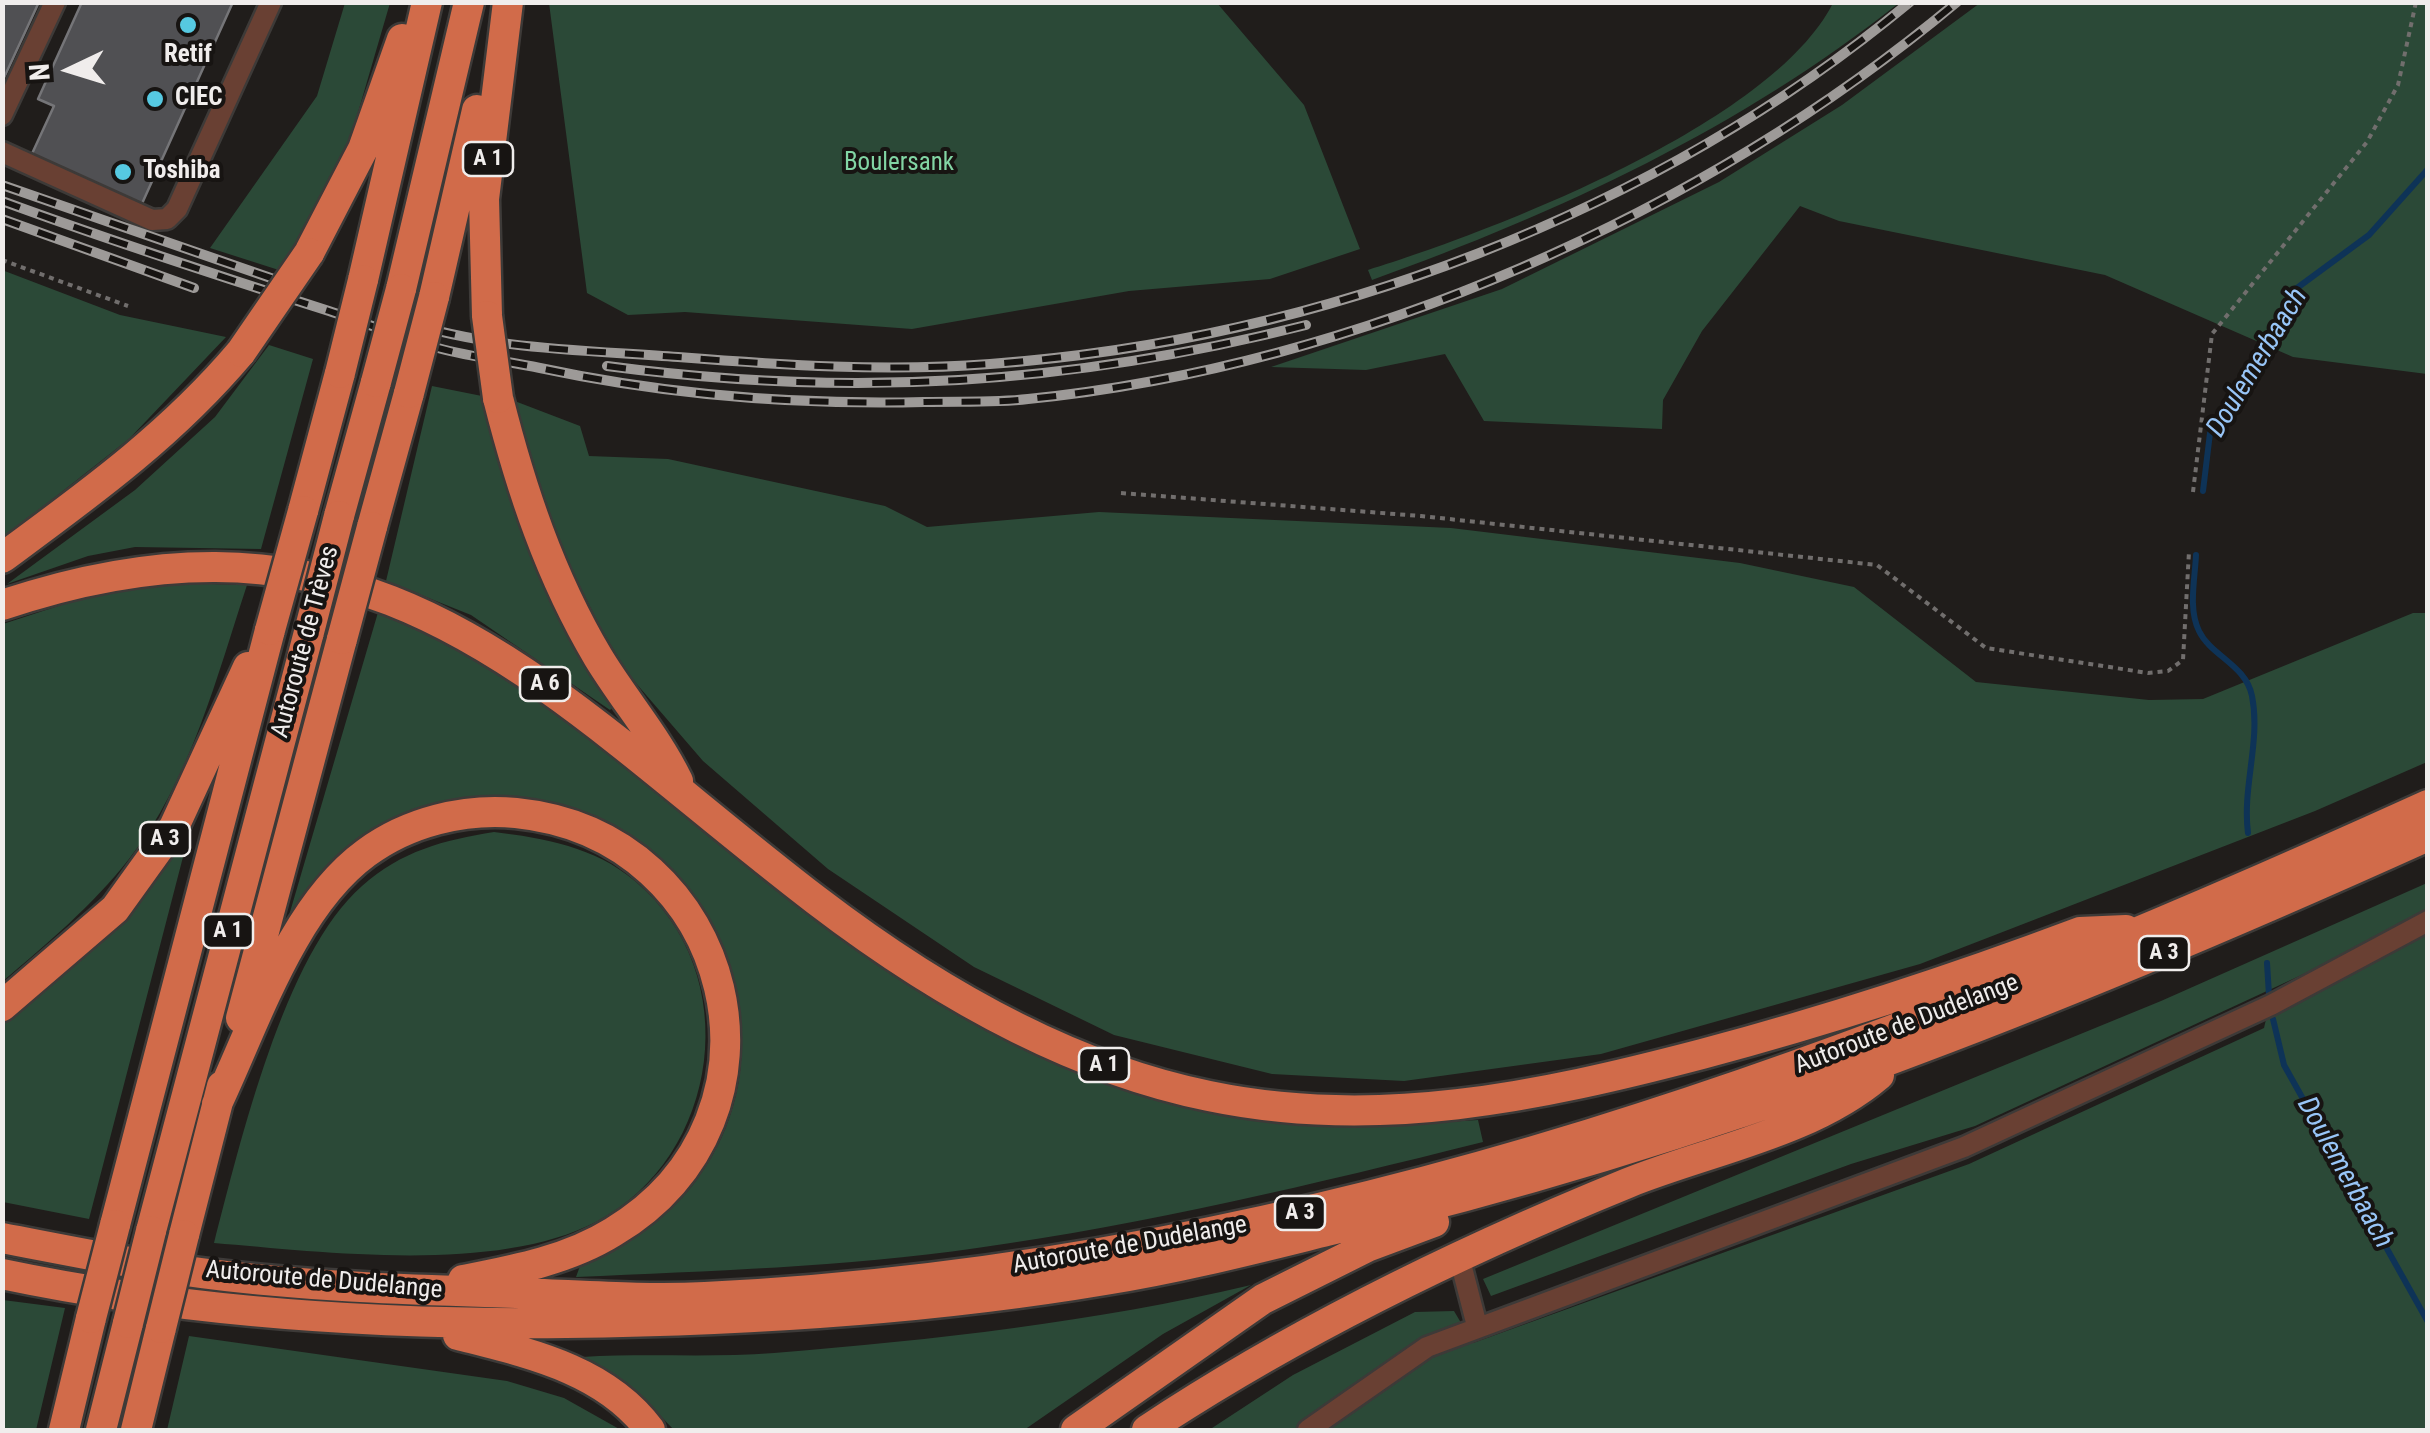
<!DOCTYPE html>
<html>
<head>
<meta charset="utf-8">
<style>
	body { margin:0 }
	#map { position:relative; width:2430px; height:1433px; overflow:hidden; background:#201d1b; font-family:"Roboto Condensed",sans-serif }
	canvas { display:block }
	.frame { position:absolute; inset:0; border:5px solid #f0edec; pointer-events:none }
	.north { position:absolute; left:20px; top:20px; width:100px; height:100px; -webkit-text-stroke:8px #171412; paint-order:stroke; rotate:266deg; font-size:28px; font-weight:700; line-height:40px; text-align:center; color:#f0edec }
	.north::after { content:''; display:block; margin:auto; width:35px; height:45px; background:#f0edec; clip-path:polygon(50% 0,100% 100%,50% 72%,0 100%) }
</style>
</head>
<body>
<div id="map">
<canvas width="2430" height="1433"></canvas>
<div class="frame"></div>
<div class="north">N</div>
</div>
<script>
const ctx = document.querySelector('canvas').getContext('2d');
ctx.lineJoin = 'round';
function fill(path, color) { ctx.fillStyle = color; ctx.fill(path, 'evenodd'); }
function trace(path, color, width, dash) { ctx.strokeStyle = color; ctx.lineWidth = width; ctx.lineCap = dash ? 'butt' : 'round'; ctx.setLineDash(dash || []); ctx.stroke(path); }
function write(font, color, halo, rows, align = 'center') {
  ctx.font = font + ' "Roboto Condensed",sans-serif'; ctx.lineWidth = 8; ctx.setLineDash([]); ctx.textBaseline = 'middle'; ctx.strokeStyle = halo; ctx.fillStyle = color; for (const [text, x, y, turn = 0] of rows) {
    ctx.save(); ctx.translate(x, y); ctx.rotate((+turn || 0) * Math.PI / 180); ctx.textAlign = isNaN(turn) ? turn : align; if (halo) ctx.strokeText(text, 0, 0); ctx.fillText(text, 0, 0); ctx.restore();
  }
}
fill(new Path2D(`
	M345,3H390L345,157L285,272L210,248L317,96Z
	M549,3H1217L1304,105L1360,249L1270,279L1129,291L912,329L685,312L628,315L587,293Z
	M1833,3H1899C1741,128 1561,212 1372,280L1368,270C1494,231 1772,124 1833,3Z
	M1980,3H2427V374L2293,357L2105,275L1839,221L1800,206L1702,331L1663,400L1662,429L1484,421L1445,354L1366,370L1271,367L1502,289L1719,182L1842,105Z
	M2,270L120,315L226,337L129,439L2,539Z
	M269,345L313,359L261,549L135,547L88,556L7,584L135,490L215,417Z
	M432,386L487,397L510,497L536,569L614,706L610,710L471,615L386,581Z
	M512,400L580,426L589,456L668,459L885,506L927,527L1099,512L1451,528L1740,563L1854,587L1976,682L2149,700L2203,699L2413,613H2427V762L2315,811L1920,964L1601,1054L1404,1081L1272,1074L1114,1035L974,967L828,869L703,761L628,674L600,627L543,512Z
	M176,583L247,585C217,676 190,782 129,859C92,906 48,943 3,981V624L107,590Z
	M379,609L446,638L514,678L596,739L806,911L1203,1109L1285,1122L1379,1126L1478,1120L1483,1142C1315,1184 1148,1224 977,1248C844,1267 710,1271 576,1277L580,1266C624,1247 666,1220 695,1182C801,1044 717,841 554,803C515,794 472,794 434,806C407,815 324,890 296,912H290Z
	M494,832C544,838 595,847 635,881C746,973 721,1157 596,1222C495,1274 324,1252 214,1243C240,1144 284,954 362,886C401,851 444,840 494,832Z
	M169,852L183,857L89,1219L3,1202V1014Z
	M2427,883V917L1975,1126L1851,1164L1491,1296L1483,1279L2161,1001Z
	M2427,930V1430H1209L1293,1375L1415,1312L1454,1311L1473,1343L1969,1164L2264,1028L2267,1015Z
	M1251,1285L1163,1334L1024,1430H674L634,1389L582,1357C646,1353 710,1358 774,1353C934,1340 1095,1322 1251,1285Z
	M3,1300L65,1308L36,1430H3Z
	M189,1336L507,1381L564,1398L621,1430H167Z`), '#2b4937');
trace(new Path2D(`
	M2203,491L2210,433L2274,347L2297,288L2369,235L2428,169
	M2196,555C2195,579 2188,609 2199,631C2211,656 2246,665 2252,696C2261,741 2242,787 2248,833
	M2267,963L2269,995
	M2273,1019L2284,1065L2428,1322`), '#0e3357', 6);
const building = new Path2D(`
	M2,2H39L2,82Z
	M82,2H233L140,208L30,158L54,106L38,99Z`);
fill(building, '#505053');
trace(building, '#757578', 2.5);
const minor = new Path2D(`
	M2,115L55,2
	M2,152L152,220L167,219L177,209L271,2
	M1459,1256L1477,1326
	M1308,1430L1427,1347L1964,1147L2271,1005L2428,921`);
const highway = new Path2D(`
	M309,253L363,149L402,39
	M363,280L427,2
	M401,289L469,2
	M434,297L477,110
	M487,316L484,199L508,2
	M498,398C521,489 550,576 598,657C624,700 656,736 678,781
	M303,511L340,373
	M339,516L376,382
	M372,527L409,393
	M2,558C89,494 171,435 241,352
	M2,605C379,478 544,692 816,900C931,988 1066,1067 1209,1096C1377,1131 1538,1097 1702,1054C1830,1020 1955,979 2080,932L2126,930
	M2,1006L115,909L174,827L248,667
	M241,1018L342,639
	M217,1104C255,1024 292,907 366,853C408,822 464,808 516,813C736,835 805,1117 613,1232C568,1260 514,1270 463,1280
	M115,1225L270,630
	M151,1231L309,632
	M184,1235L222,1086
	M2,1238C76,1252 152,1268 226,1276C322,1287 419,1290 516,1293C579,1295 642,1300 705,1297C1322,1266 1871,1058 2428,805
	M2,1274C188,1313 377,1325 566,1323C747,1321 927,1310 1105,1280C1180,1268 1254,1249 1327,1231C1715,1140 2065,1000 2428,836
	M458,1335C528,1353 605,1369 650,1430
	M64,1430L91,1318
	M101,1430L128,1323
	M136,1430L161,1328
	M1076,1430L1263,1299L1367,1247L1434,1222
	M1147,1430C1298,1330 1461,1251 1628,1183C1710,1150 1811,1133 1879,1075`);
trace(minor, '#3d3a38', 25);
trace(highway, '#3d3a38', 35);
trace(new Path2D(`
	M2,260L128,306
	M2193,492L2212,334L2367,142L2398,85L2416,2
	M1121,493L1421,516L1877,565L1986,648L2148,673L2168,671L2183,660L2189,551`), '#716e6d', 4, [5, 5]);
trace(minor, '#694033', 20);
trace(highway, '#d16b4a', 30);
const rail = new Path2D(`
	M2,185L291,285
	M2,201C111,241 219,276 329,311C365,323 401,337 438,348C471,357 506,361 540,368C667,395 794,405 924,402C959,401 994,403 1028,399C1358,366 1704,214 1957,2
	M2,219L194,288
	M400,320C489,350 585,350 678,357C781,365 886,372 990,364C1321,340 1654,214 1910,2
	M607,366C849,398 1069,385 1306,325`);
trace(rail, '#9d9a98', 10);
trace(rail, '#171412', 6, [19]);
const highwayBridge = new Path2D(`
	M487,316L498,398
	M241,352L309,253
	M340,373L363,280
	M376,382L401,289
	M409,393L434,297
	M270,630L303,511
	M309,632L339,516
	M342,639L372,527
	M91,1318L115,1225
	M128,1323L151,1231
	M161,1328L184,1235`);
trace(highwayBridge, '#3d3a38', 35, []);
trace(highwayBridge, '#d16b4a', 30);
for (const [x, y, r, color] of [
	[188,25,10,"#56c9e1"],
	[155,99,10,"#56c9e1"],
	[123,172,10,"#56c9e1"]
]) { const dot = new Path2D(); dot.arc(x, y, r, 0, 2 * Math.PI); ctx.fillStyle = color; ctx.fill(dot); trace(dot, '#171412', 4); }
for (const [x, y, w] of [
	[488,159,50],
	[545,684,50],
	[165,839,50],
	[228,931,50],
	[2164,953,50],
	[1104,1065,50],
	[1300,1213,50]
]) { const box = new Path2D(); box.roundRect(x - w / 2, y - 17, w, 34, 8); ctx.fillStyle = '#171412'; ctx.fill(box); trace(box, '#f0edec', 2.5); }
write('bold 22px', '#f0edec', null, [
	["A 1",488,159],
	["A 6",545,684],
	["A 3",165,839],
	["A 1",228,931],
	["A 3",2164,953],
	["A 1",1104,1065],
	["A 3",1300,1213]
]);
write('bold 25px', '#f0edec', '#171412', [
	["Retif",188,56,"center"],
	["CIEC",175,99],
	["Toshiba",143,172]
], 'left');
write('25px', '#82d5a4', '#171412', [
	["Boulersank",899,164]
]);
write('25px', '#f0edec', '#171412', [
	["Autoroute de Trèves",306,642,-75],
	["Autoroute de Dudelange",1907,1025,-21],
	["Autoroute de Dudelange",1130,1246,-10],
	["Autoroute de Dudelange",324,1281,5]
]);
write('italic 28px', '#98c5f7', '#171412', [
	["Doulemerbaach",2258,363,-59],
	["Doulemerbaach",2344,1173,61]
]);
</script>
</body>
</html>
